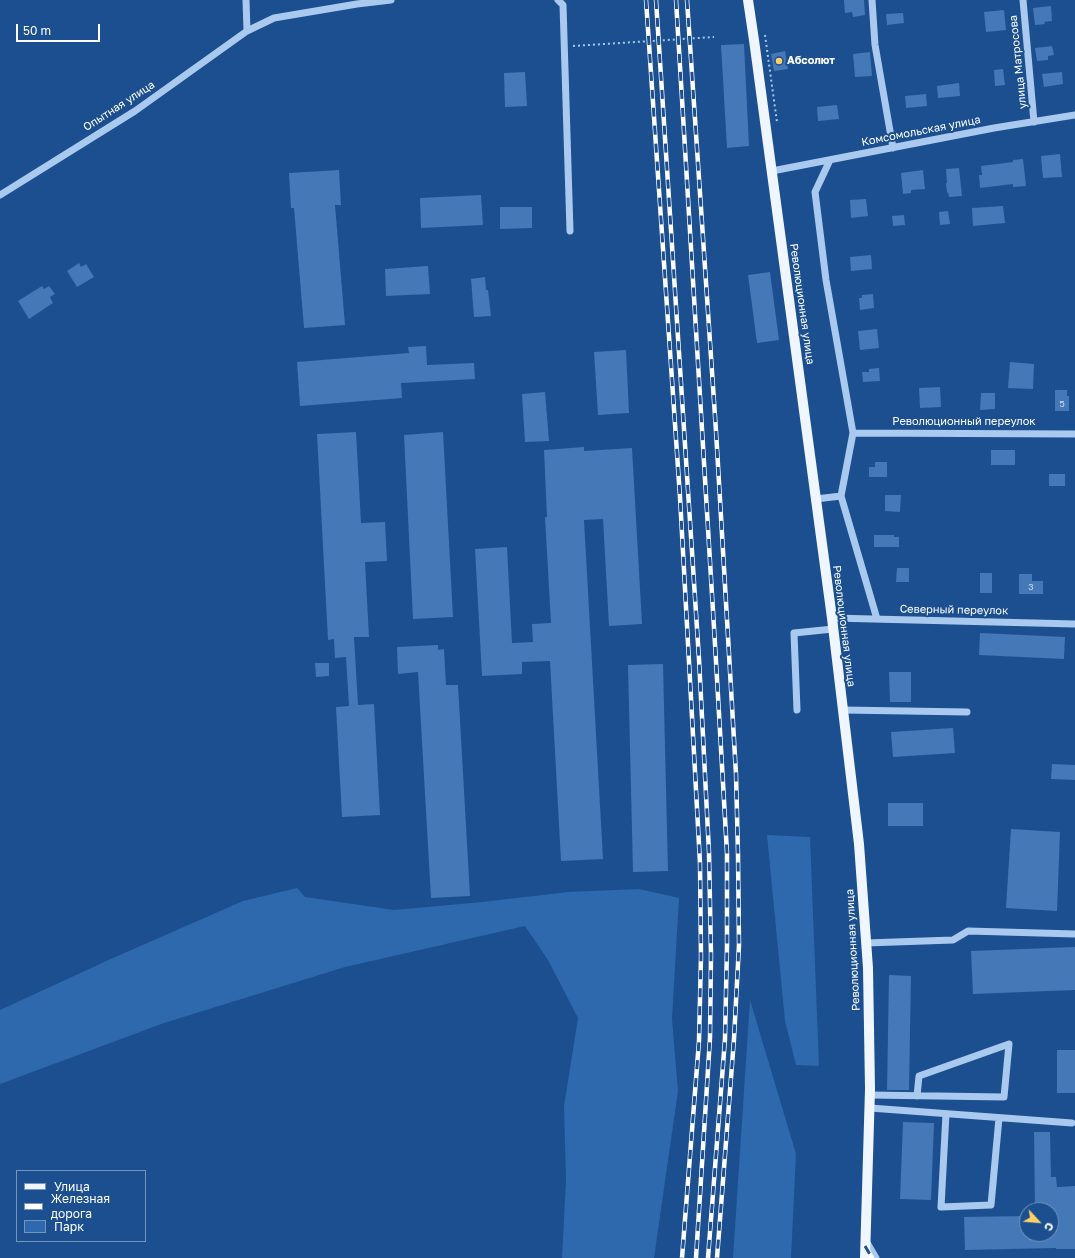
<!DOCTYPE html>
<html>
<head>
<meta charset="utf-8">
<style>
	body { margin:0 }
	#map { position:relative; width:1075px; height:1258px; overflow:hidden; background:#1b4f8f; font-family:"Golos Text",sans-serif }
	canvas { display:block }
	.legend { position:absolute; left:16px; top:1170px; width:130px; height:72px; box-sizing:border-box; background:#1b4f8f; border:1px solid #7695bc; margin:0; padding:5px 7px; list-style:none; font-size:12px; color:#fff }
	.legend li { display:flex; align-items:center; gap:8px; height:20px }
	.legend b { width:20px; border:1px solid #7695bc }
	.north { position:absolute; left:1019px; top:1202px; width:40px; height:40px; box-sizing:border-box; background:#1b4f8f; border:1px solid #7695bc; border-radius:50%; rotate:116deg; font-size:11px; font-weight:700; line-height:16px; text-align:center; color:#fff }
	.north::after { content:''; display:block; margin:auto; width:14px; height:18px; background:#ffd166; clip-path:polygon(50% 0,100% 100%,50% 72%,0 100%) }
	.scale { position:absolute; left:16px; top:24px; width:84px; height:18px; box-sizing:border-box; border:2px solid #fff; border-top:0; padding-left:5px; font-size:12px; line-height:14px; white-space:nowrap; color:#fff; -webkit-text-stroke:3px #1b4f8f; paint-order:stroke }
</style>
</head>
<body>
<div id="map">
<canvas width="1075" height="1258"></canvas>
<ul class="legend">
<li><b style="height:5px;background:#f0f6ff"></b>Улица</li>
<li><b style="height:5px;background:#fff"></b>Железная дорога</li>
<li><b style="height:11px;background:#2e69ad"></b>Парк</li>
</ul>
<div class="north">С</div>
<div class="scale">50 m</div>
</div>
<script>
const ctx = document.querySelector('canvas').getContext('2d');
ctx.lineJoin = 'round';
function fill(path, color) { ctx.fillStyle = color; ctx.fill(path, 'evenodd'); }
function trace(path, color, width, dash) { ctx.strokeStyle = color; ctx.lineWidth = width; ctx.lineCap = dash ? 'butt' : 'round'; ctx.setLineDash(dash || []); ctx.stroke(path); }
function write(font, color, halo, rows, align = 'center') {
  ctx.font = font + ' "Golos Text",sans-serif'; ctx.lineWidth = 4; ctx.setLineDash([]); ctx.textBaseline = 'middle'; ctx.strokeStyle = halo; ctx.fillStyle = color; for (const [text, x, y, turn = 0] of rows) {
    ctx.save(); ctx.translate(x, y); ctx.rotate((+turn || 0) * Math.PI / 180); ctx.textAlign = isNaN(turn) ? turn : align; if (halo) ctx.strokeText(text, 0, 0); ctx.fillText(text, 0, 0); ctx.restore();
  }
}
fill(new Path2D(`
	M767,835L810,837L819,1066L796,1065L785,1021Z
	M297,888L305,897L394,910L482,902L568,892L639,889L679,898L672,1019L678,1091L654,1258H562L566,1180L564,1106L578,1018L548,960L525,926L345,967L164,1023L0,1084V1010L113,958L243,901Z
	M750,1000L796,1154L791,1258H733Z`), '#2e69ad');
fill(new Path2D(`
	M844,0H864L865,15L853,17L852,12L845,13Z
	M1051,6L1052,21L1044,22L1045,24L1035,25L1033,8Z
	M1004,10L1006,30L986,32L984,12Z
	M903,13L904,23L887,25L886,14Z
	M744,44L749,146L727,148L721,45Z
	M1052,46L1054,55L1048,56V60L1037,61L1035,48Z
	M785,51L788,69L774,71L771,54Z
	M870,52L872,76L855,77L853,54Z
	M1003,69L1005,85L995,86L994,70Z
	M525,72L527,106L505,107L504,73Z
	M1062,72L1063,84L1044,87L1042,74Z
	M959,83L960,96L938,98L937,86Z
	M926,94L927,106L906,108L905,96Z
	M837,105L839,119L818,121L817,107Z
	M1060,154L1062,177L1043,178L1041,156Z
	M1023,159L1026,186L1013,187V184L980,188L979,175H982L981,166L1013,162V160Z
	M959,168L962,196L949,197L948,192L947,193L946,183H947L946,169Z
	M339,170L341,205H335L345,325L304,328L294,208H291L289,173Z
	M923,170L925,189L911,190V193L903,194L901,173Z
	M481,195L483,225L421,228L420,198Z
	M866,199L868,216L851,218L850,200Z
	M1003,206L1005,223L973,226L972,208Z
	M500,207H532V228L500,229Z
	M948,211L950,224L940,225L939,212Z
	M904,215L905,225L893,226L892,216Z
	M871,255L872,269L851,271L850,257Z
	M79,263L81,267L86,264L94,277L77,287L67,271Z
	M428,266L430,294L386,296L385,269Z
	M770,272L779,340L757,343L748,275Z
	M485,277L486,290H488L491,316L474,317L471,279Z
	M42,286L44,289L49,286L55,294L50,297L53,303L29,319L18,301Z
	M873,294L874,308L860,310L859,298H862V295Z
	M877,329L879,348L860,350L858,331Z
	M426,346L427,365L474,363L475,379L401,383L402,398L300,406L297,362L409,353L408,347Z
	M626,350L629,413L598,415L594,352Z
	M1010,362L1034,364L1033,389L1008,388Z
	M879,368L880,381L863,382L862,372H869V369Z
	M940,387L941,407L920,408L919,388Z
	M1055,390H1067V396H1069V411H1055Z
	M545,392L549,441L525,442L522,394Z
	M981,393H995V409L980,410Z
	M356,432L361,523L385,522L387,561L365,562L369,637H354L358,705L374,704L380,815L342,817L336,707L349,706L346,657L335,658L334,639L328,640L317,434Z
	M443,432L453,617L413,619L404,435Z
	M584,447V451L632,448L642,624L609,626L603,519L584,520L603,859L561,861L550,661L522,662V674L482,676L475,549L507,547L512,643L533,642L532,624L551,623L545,517H547L544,450Z
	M991,450H1015V465H991Z
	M875,462H887V477H869V467H875Z
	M1049,474H1065V486H1049Z
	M885,495H901L900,512L885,511Z
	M874,535H894V537H899V547H874Z
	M897,568H909V582H896Z
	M980,573H992V593H980Z
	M1019,574H1032V581H1043V594H1019Z
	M980,633L1065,637L1064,659L979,655Z
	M438,645V650L444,649L446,685H458L470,896L431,898L418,672L398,674L397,647Z
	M315,663H329V676L316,677Z
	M663,664L668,871L633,872L628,665Z
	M889,672H911V702H890Z
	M953,728L955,753L893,757L891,732Z
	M1052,764L1075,765V780L1051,779Z
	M888,803H923V826H888Z
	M1011,829L1060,832L1057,911L1006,908Z
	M1075,947V990L973,994L971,951Z
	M889,975L911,976L909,1090H887Z
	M1057,1050H1075V1093H1057Z
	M903,1122L934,1123L931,1200L900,1199Z
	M1034,1132H1050L1051,1177H1056L1057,1187L1075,1186V1249H1056V1248L965,1250L964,1217L1027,1216V1234H1051V1210H1035Z`), '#4478b7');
trace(new Path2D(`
	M765,35L777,122
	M573,46L714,37`), '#a9c9ee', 2, [2, 3]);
trace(new Path2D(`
	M246,0L247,31
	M558,0L563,5L570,231
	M872,0L875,45L893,148
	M1023,0L1034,122
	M830,160L815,192L826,280L853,433L841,496L877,619
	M772,171L994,128L1075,115
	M0,195L135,111L247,31L274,18L357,4L391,0
	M853,433L1075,434
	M816,499L841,496
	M832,618L1075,624
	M797,710L794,633L833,629
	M843,710L967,712
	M866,943L953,940L968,931L1075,934
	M870,1095L1004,1097L1009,1044L919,1076L917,1096
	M870,1108L1072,1123
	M946,1114L941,1207L991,1205L999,1118
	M866,1241L876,1258`), '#a9c9ee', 7);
trace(new Path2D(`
	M748,0L754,40L832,618L859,844L868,968L870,1089L865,1258`), '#f0f6ff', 10);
const rail = new Path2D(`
	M646,0L680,497L700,863L701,957L699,1041L682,1258
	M656,0L699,659L709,852L711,955L710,1038L696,1258
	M676,0L715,644L727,853V946L725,1039L708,1258
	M687,0L716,431L736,774L738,854L739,945L734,1039L717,1258
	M865,1246L872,1258`);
trace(rail, '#fff', 4.5);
trace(rail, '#1b4f8f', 3, [9]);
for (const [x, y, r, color] of [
	[779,61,4,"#ffd166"]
]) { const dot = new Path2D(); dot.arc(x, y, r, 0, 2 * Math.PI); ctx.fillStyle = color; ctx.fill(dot); trace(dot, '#1b4f8f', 1.5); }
write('9px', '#d0dded', null, [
	["5",1062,404],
	["3",1031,587]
]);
write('bold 11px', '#fff', '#1b4f8f', [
	["Абсолют",787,61]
], 'left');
write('11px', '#fff', '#1b4f8f', [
	["улица Матросова",1018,62,-96],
	["Опытная улица",119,106,-33],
	["Комсомольская улица",921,131,-11],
	["Революционная улица",802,304,82],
	["Революционный переулок",964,422],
	["Северный переулок",954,610,1],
	["Революционная улица",844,626,83],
	["Революционная улица",853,950,-93]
]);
</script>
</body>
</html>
